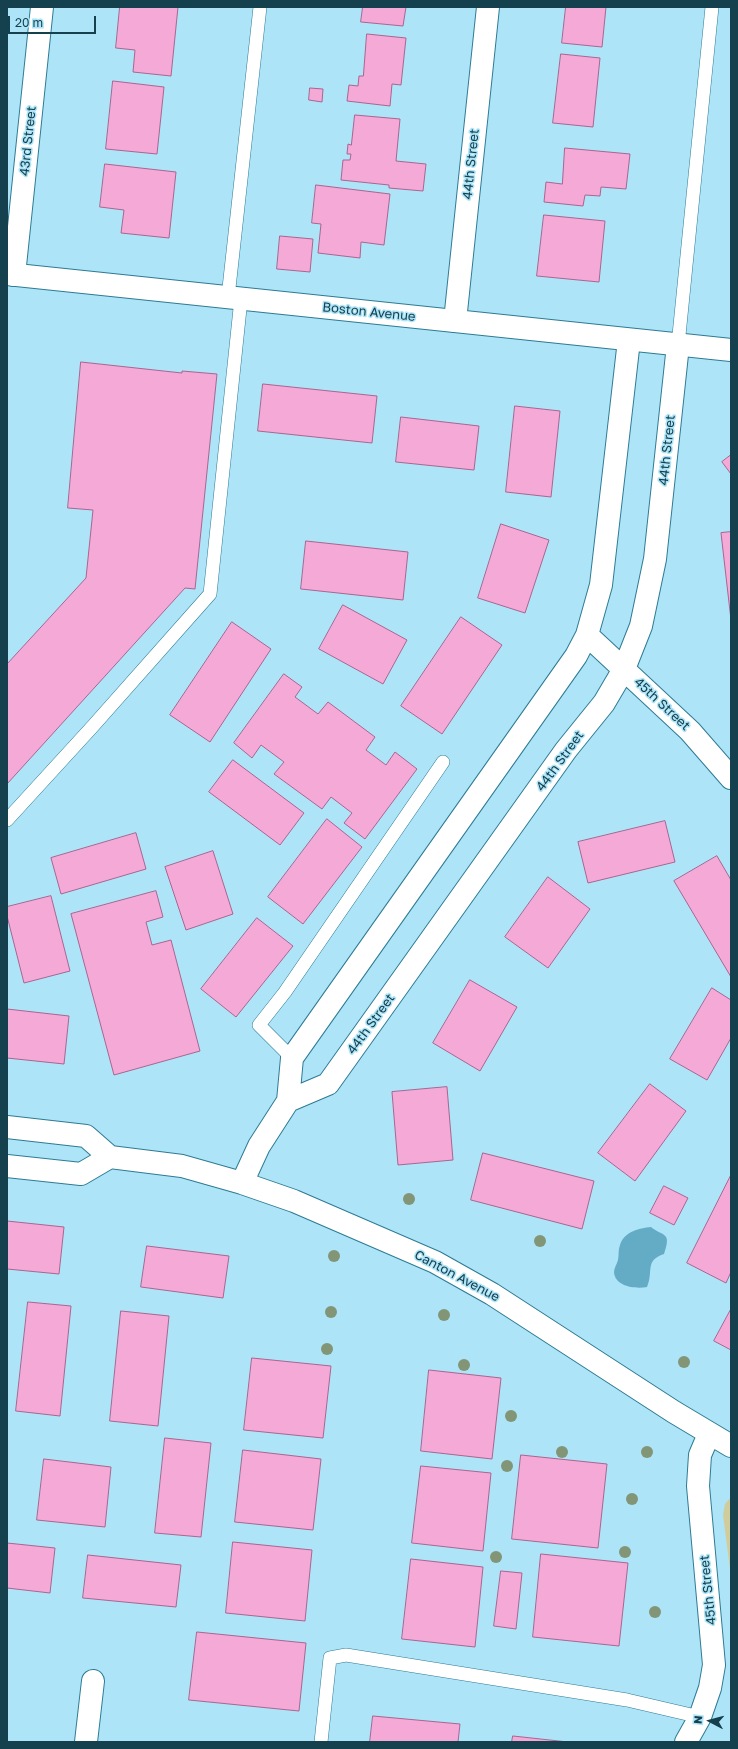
<!DOCTYPE html>
<html>
<head>
<meta charset="utf-8">
<style>
	body { margin:0 }
	#map { position:relative; width:738px; height:1749px; overflow:hidden; background:#ade4f8; font-family:"Golos Text",sans-serif }
	canvas { display:block }
	.frame { position:absolute; inset:0; border:8px solid #15404d; pointer-events:none }
	.north { position:absolute; left:690px; top:1701px; width:40px; height:40px; -webkit-text-stroke:3px #ade4f8; paint-order:stroke; rotate:276deg; font-size:11px; font-weight:700; line-height:16px; text-align:center; color:#15404d }
	.north::after { content:''; display:block; margin:auto; width:14px; height:18px; background:#15404d; clip-path:polygon(50% 0,100% 100%,50% 72%,0 100%) }
	.scale { position:absolute; left:8px; top:16px; width:88px; height:18px; box-sizing:border-box; border:2px solid #15404d; border-top:0; padding-left:5px; font-size:12px; line-height:14px; white-space:nowrap; color:#15404d; -webkit-text-stroke:3px #ade4f8; paint-order:stroke }
</style>
</head>
<body>
<div id="map">
<canvas width="738" height="1749"></canvas>
<div class="frame"></div>
<div class="north">N</div>
<div class="scale">20 m</div>
</div>
<script>
const ctx = document.querySelector('canvas').getContext('2d');
ctx.lineJoin = 'round';
function fill(path, color) { ctx.fillStyle = color; ctx.fill(path, 'evenodd'); }
function trace(path, color, width, dash) { ctx.strokeStyle = color; ctx.lineWidth = width; ctx.lineCap = dash ? 'butt' : 'round'; ctx.setLineDash(dash || []); ctx.stroke(path); }
function write(font, color, halo, rows, align = 'center') {
  ctx.font = font + ' "Golos Text",sans-serif'; ctx.lineWidth = 3; ctx.setLineDash([]); ctx.textBaseline = 'middle'; ctx.strokeStyle = halo; ctx.fillStyle = color; for (const [text, x, y, turn = 0] of rows) {
    ctx.save(); ctx.translate(x, y); ctx.rotate((+turn || 0) * Math.PI / 180); ctx.textAlign = isNaN(turn) ? turn : align; if (halo) ctx.strokeText(text, 0, 0); ctx.fillText(text, 0, 0); ctx.restore();
  }
}
fill(new Path2D(`
	M731,1497V1577L723,1515L725,1504Z`), '#d1cc9c');
fill(new Path2D(`
	M651,1227C663,1237 672,1231 664,1254C644,1261 654,1271 647,1287C636,1289 615,1287 614,1272C614,1268 617,1264 618,1260C619,1255 618,1250 620,1245C624,1232 639,1228 651,1227Z`), '#64acc5');
const building = new Path2D(`
	M120,7H178L171,76L133,72L135,50L116,48Z
	M363,7H406L403,26L361,22Z
	M566,7H606L602,47L562,43Z
	M367,34L406,38L401,85L392,84L390,106L347,101L349,85L358,86L359,76H363Z
	M561,54L600,58L593,127L553,123Z
	M113,81L164,87L157,154L106,149Z
	M310,88L323,89L322,102L309,100Z
	M355,115L400,119L396,161L426,164L423,191L389,188V185L341,180L343,160H350L351,154H347L348,144L351,145Z
	M565,148L630,154L626,189L601,187L600,196L585,195L583,206L544,202L546,182L562,184Z
	M105,164L176,172L169,238L121,233L124,210L100,207Z
	M316,185L390,194L384,245L361,242L360,258L318,253L321,224L312,223Z
	M544,215L605,221L599,282L537,276Z
	M280,236L313,239L310,272L277,269Z
	M81,362L182,373V371L217,374L195,589L185,588L7,784V664L86,578L93,510L68,508Z
	M263,384L377,396L372,443L258,431Z
	M515,406L560,411L551,497L506,492Z
	M401,417L479,426L474,470L396,462Z
	M731,455V474L722,462Z
	M501,524L549,540L525,613L478,598Z
	M731,532V620L721,533Z
	M306,541L408,552L403,600L301,589Z
	M343,605L407,640L383,684L319,649Z
	M461,617L502,645L442,734L401,706Z
	M232,622L271,649L210,742L170,715Z
	M284,674L302,687L295,697L318,714L328,702L375,737L366,750L386,765L395,752L417,769L365,839L344,823L352,813L331,797L322,809L274,774L284,762L261,745L252,758L234,743Z
	M233,760L304,813L280,845L209,792Z
	M327,819L362,847L303,924L268,897Z
	M665,821L675,862L588,883L578,842Z
	M136,833L146,869L61,894L51,858Z
	M213,851L233,914L186,930L165,867Z
	M717,856L731,880V977L674,881Z
	M548,877L590,909L548,968L505,937Z
	M156,891L163,917L146,922L152,945L171,940L200,1051L114,1075L71,914Z
	M51,896L70,971L24,983L7,916V907Z
	M257,918L293,946L236,1017L201,989Z
	M470,980L517,1007L480,1071L433,1043Z
	M712,988L731,1000V1038L707,1080L670,1059Z
	M7,1009L69,1016L64,1064L7,1058Z
	M650,1084L686,1111L635,1181L598,1153Z
	M447,1087L453,1160L398,1165L392,1092Z
	M483,1153L594,1181L582,1229L471,1200Z
	M731,1175V1272L726,1283L687,1263Z
	M664,1186L688,1198L674,1225L650,1213Z
	M7,1221L64,1227L59,1274L7,1269Z
	M147,1246L229,1256L223,1298L141,1287Z
	M28,1302L71,1306L60,1416L16,1411Z
	M731,1309V1350L714,1341Z
	M121,1311L169,1316L158,1426L110,1421Z
	M252,1358L331,1366L323,1438L244,1430Z
	M429,1370L501,1378L492,1459L421,1451Z
	M165,1438L211,1443L201,1537L155,1533Z
	M243,1450L321,1459L313,1530L235,1522Z
	M521,1455L607,1464L598,1548L512,1539Z
	M44,1459L111,1467L105,1527L37,1520Z
	M421,1466L491,1473L483,1551L412,1543Z
	M233,1542L312,1550L305,1621L226,1613Z
	M7,1543L55,1548L50,1593L7,1588Z
	M541,1554L628,1563L619,1646L533,1637Z
	M88,1555L181,1565L176,1607L83,1598Z
	M411,1559L483,1567L475,1647L402,1639Z
	M501,1571L522,1573L516,1629L494,1626Z
	M197,1632L306,1643L299,1711L189,1700Z
	M373,1716L460,1724L458,1742H370Z
	M513,1736L568,1742H512Z`);
fill(building, '#f4a9d7');
trace(building, '#a9658f', 1);
const service = new Path2D(`
	M228,297L260,7
	M678,345L712,7
	M7,820L93,726L210,594L241,299
	M292,1058L259,1025L285,992L443,762
	M321,1742L330,1658L346,1655L627,1700L700,1717`);
const minor = new Path2D(`
	M14,275L42,7
	M455,321L488,7
	M587,635L690,731L731,778
	M288,1101L328,1084L566,750L604,703L624,669L641,626L655,559L678,345
	M7,1127L86,1136L110,1157L182,1166L242,1183L294,1201L435,1262L492,1294L674,1412L731,1446
	M7,1166L81,1174L110,1157
	M242,1183L259,1146L288,1101L292,1058L576,656L587,635L601,585L629,340
	M86,1742L93,1681
	M686,1742L700,1717L710,1688L714,1665L698,1486L700,1455L709,1434`);
const tertiary = new Path2D(`
	M7,274L731,350`);
trace(service, '#2d7b93', 14);
trace(minor, '#2d7b93', 24);
trace(tertiary, '#2d7b93', 24);
trace(service, '#fff', 13);
trace(minor, '#fff', 22);
trace(tertiary, '#fff', 22);
ctx.fillStyle = '#829677';
for (const [x, y] of [
	[409,1199],
	[540,1241],
	[334,1256],
	[331,1312],
	[444,1315],
	[327,1349],
	[684,1362],
	[464,1365],
	[511,1416],
	[562,1452],
	[647,1452],
	[507,1466],
	[632,1499],
	[625,1552],
	[496,1557],
	[655,1612]
]) { ctx.beginPath(); ctx.arc(x, y, 6, 0, 2 * Math.PI); ctx.fill(); }
write('13px', '#15404d', '#ade4f8', [
	["43rd Street",28,141,-84],
	["44th Street",471,164,-84],
	["Boston Avenue",369,312,6],
	["44th Street",667,450,-84],
	["45th Street",662,704,43],
	["44th Street",560,761,-54],
	["44th Street",371,1024,-54],
	["Canton Avenue",457,1276,28],
	["45th Street",708,1590,-96]
]);
</script>
</body>
</html>
